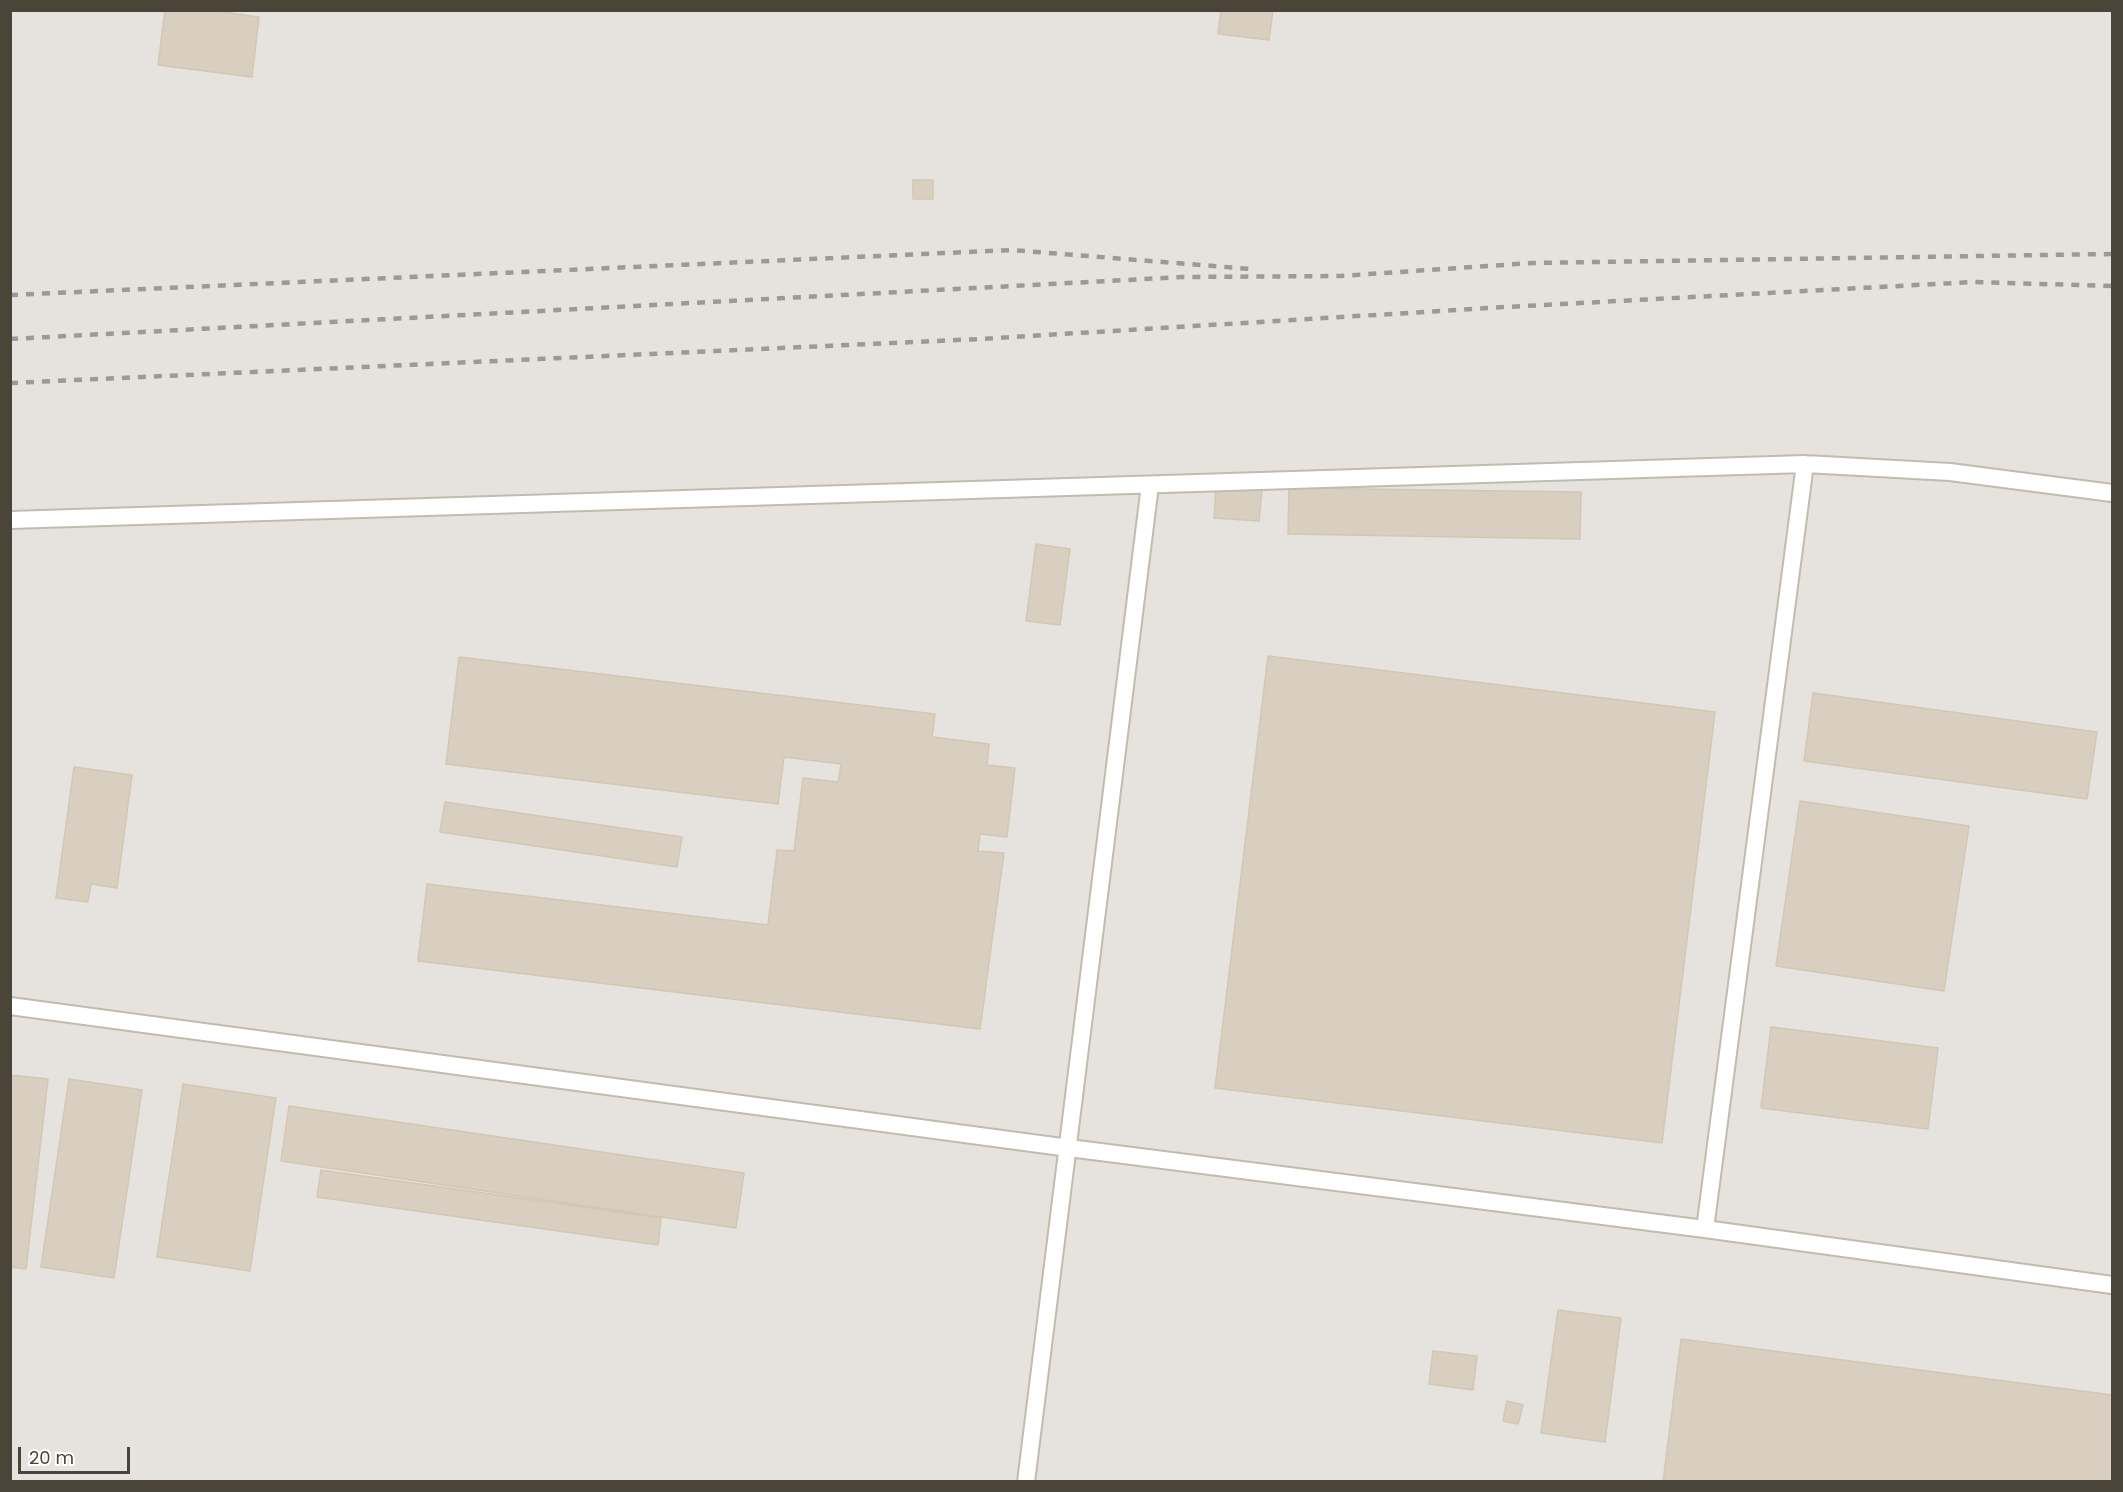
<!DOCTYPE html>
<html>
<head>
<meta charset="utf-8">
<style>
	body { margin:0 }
	#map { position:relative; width:2123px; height:1492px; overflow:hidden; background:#f6f3ec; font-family:Poppins,sans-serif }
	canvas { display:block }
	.frame { position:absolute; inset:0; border:12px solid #4b4439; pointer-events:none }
	.scale { position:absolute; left:18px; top:1447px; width:112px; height:27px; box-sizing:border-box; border:3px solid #4b4439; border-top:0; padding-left:8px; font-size:18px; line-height:21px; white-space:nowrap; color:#4b4439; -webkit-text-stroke:4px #fff; paint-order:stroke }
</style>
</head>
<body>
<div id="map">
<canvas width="2123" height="1492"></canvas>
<div class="frame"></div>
<div class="scale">20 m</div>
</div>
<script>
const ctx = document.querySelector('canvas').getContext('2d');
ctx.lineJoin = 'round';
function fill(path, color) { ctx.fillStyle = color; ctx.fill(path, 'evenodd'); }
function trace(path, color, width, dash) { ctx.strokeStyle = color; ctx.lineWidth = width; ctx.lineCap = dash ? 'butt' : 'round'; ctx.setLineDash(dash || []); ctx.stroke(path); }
fill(new Path2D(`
	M11,11H2112V1481H11Z`), '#e6e2dd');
const building = new Path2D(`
	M165,10H208L259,17L252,77L158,65Z
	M1221,10H1273L1269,40L1218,34Z
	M913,180H933V199H913Z
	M1216,487L1262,490L1259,521L1214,518Z
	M1289,488L1581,492L1580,539L1288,534Z
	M1036,544L1070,549L1060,625L1026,621Z
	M1268,656L1715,712L1662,1143L1215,1088Z
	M459,657L935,714L932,737L989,744L987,765L1015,768L1007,837L980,834L978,851L1004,853L980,1029L418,961L427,884L768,925L777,850L794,851L803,778L838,782L841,764L784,757L778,804L446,764Z
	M1813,693L2097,732L2087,799L1804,761Z
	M74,767L132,775L117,888L91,884L88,902L56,898Z
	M1800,801L1969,826L1944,991L1776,966Z
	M445,802L682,837L677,867L440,832Z
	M1771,1027L1938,1048L1928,1129L1761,1108Z
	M10,1075L48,1079L26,1269L10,1267Z
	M69,1079L142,1090L114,1278L41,1267Z
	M183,1084L276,1098L250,1271L157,1257Z
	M289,1106L744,1173L736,1228L281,1161Z
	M321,1170L661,1218L658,1245L317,1197Z
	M1558,1310L1621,1318L1605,1442L1541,1433Z
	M1681,1339L2112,1395V1482H1663Z
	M1433,1351L1477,1356L1473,1390L1429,1384Z
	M1507,1401L1523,1405L1518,1424L1503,1421Z`);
fill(building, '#d8cfc1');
trace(building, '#d3c7b4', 1.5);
const lane = new Path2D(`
	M10,520L1805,464L1950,472L2112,493
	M10,1006L1069,1148L1705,1229L2112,1285
	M1705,1229L1805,464
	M1026,1482L1150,485`);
trace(lane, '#c2bbae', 20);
trace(lane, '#fff', 16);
trace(new Path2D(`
	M10,295L1012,250L1251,269
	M10,339L1183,277L1340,276L1532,263L2112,254
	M10,383L980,339L1506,307L1973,282L2112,286`), '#9a9a9a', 4.5, [8, 8]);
</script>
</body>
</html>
